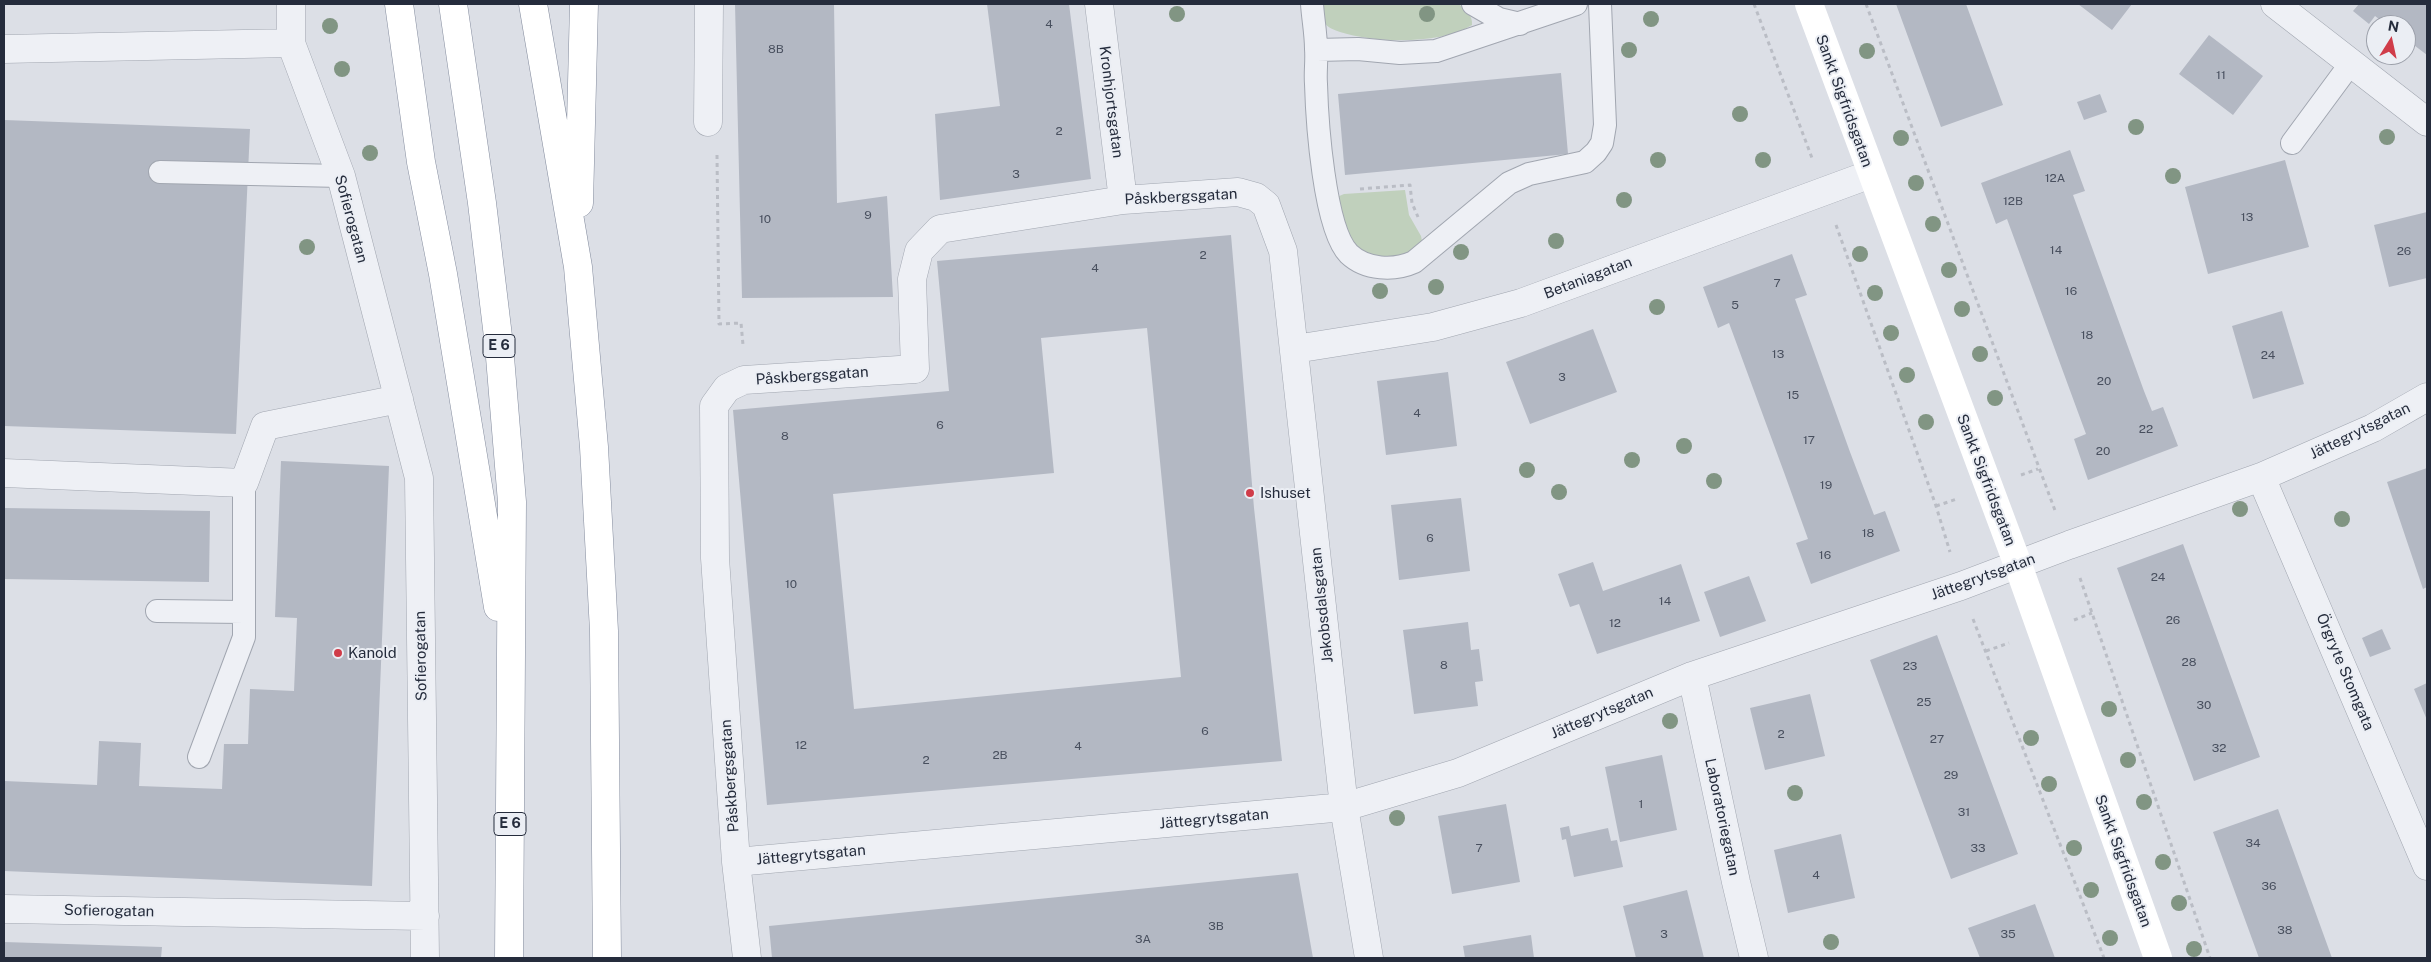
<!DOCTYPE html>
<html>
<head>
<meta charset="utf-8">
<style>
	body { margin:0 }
	#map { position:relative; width:2431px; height:962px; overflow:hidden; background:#dcdfe6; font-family:"Public Sans",sans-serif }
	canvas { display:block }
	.frame { position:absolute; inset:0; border:5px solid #252c3c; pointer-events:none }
	.north { position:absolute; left:2366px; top:15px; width:50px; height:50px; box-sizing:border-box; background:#ebeef4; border:1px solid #9ca0aa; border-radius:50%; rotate:10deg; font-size:14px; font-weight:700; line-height:20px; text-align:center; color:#252c3c }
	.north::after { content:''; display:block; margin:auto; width:18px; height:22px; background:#d03c49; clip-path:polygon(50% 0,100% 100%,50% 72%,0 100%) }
</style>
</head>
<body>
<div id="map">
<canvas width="2431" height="962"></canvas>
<div class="frame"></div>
<div class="north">N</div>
</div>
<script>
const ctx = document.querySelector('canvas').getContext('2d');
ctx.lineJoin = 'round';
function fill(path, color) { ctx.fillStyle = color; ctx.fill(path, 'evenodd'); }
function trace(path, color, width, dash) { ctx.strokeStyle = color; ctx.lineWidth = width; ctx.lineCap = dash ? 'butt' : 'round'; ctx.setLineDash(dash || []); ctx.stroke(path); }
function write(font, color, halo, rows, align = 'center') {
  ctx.font = font + ' "Public Sans",sans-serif'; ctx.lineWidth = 4; ctx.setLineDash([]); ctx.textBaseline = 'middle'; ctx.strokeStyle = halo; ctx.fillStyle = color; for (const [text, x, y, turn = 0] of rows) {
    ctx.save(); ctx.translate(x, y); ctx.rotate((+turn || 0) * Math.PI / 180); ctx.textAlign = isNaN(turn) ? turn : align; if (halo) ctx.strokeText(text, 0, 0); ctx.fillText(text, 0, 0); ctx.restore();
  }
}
fill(new Path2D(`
	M1319,4H1459C1465,10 1473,15 1472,25C1440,45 1375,43 1340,32C1335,30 1327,28 1324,22C1321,18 1320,9 1319,4Z
	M1405,190L1409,215L1421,236L1423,246L1401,260L1363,254L1348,236L1337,197L1344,194Z`), '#c0d0bc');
fill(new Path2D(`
	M735,4H834L837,203L887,196L893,297L742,298Z
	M987,4H1069L1091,179L940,200L935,114L1000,106Z
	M1896,4H1966L2003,105L1941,127Z
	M2078,4H2132L2112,30Z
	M2359,4H2427V55L2406,39V25H2387L2375,16L2369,24L2353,11Z
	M2209,35L2263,76L2233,115L2179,74Z
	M1561,73L1568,154L1345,175L1338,94Z
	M2100,94L2107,112L2084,120L2077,102Z
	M4,120L250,129L236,434L4,426Z
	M2070,150L2085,191L2073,195L2144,391L2152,411L2163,407L2178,446L2088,480L2074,439L2086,434L2007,219L1996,224L1981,183Z
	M2285,160L2309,247L2208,274L2185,187Z
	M2427,212V278L2389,287L2374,225Z
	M1231,235L1254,508L1282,761L767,805L733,410L949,391L937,261ZM1147,328L1181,677L854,709L833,494L1054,473L1041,338Z
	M1792,254L1807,295L1795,299L1850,452L1874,515L1885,511L1900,551L1811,584L1796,543L1808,539L1785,475L1729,323L1718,328L1703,287Z
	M2282,311L2304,384L2253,399L2232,326Z
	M1593,329L1617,392L1530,424L1506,362Z
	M1448,372L1457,446L1386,455L1377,381Z
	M281,461L389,466L372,886L4,871V781L97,785L99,741L141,743L139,786L222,789L224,744H248L250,689L294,691L297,618L275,617Z
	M2427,468V587L2423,589L2387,482Z
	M1461,498L1470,571L1399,580L1391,505Z
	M4,508L210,511L209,582L4,579Z
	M2183,544L2260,757L2194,781L2117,568Z
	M1593,562L1603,591L1681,564L1700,621L1597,654L1579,604L1570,607L1558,574Z
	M1749,576L1766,621L1720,637L1704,592Z
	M1468,622L1471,650L1479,649L1483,681L1475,682L1478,706L1414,714L1403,630Z
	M2382,629L2391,649L2370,657L2362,638Z
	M1937,635L2018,854L1951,879L1870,660Z
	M2427,683V720L2414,689Z
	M1810,694L1825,756L1765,770L1750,708Z
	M1662,755L1677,830L1620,842L1605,767Z
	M1506,804L1520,882L1452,894L1438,816Z
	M2278,809L2294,853L2332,958H2259L2213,832Z
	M1569,826L1571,836L1608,828L1611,841L1617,840L1623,867L1574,877L1566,839L1562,840L1560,828Z
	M1841,834L1855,898L1788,913L1774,850Z
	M1298,873L1313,958H772L769,926Z
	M1687,890L1704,958H1636L1623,906Z
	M2035,904L2055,958H1980L1968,928Z
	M1531,935L1534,958H1465L1463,946Z
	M4,942L162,947L161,958H4Z`), '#b3b8c3');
const lane = new Path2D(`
	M1312,4C1313,19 1316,34 1316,49C1317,61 1315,72 1316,84C1317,120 1324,229 1349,254C1366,270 1394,271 1414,262L1509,183L1529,174L1585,162L1596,152L1602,143L1605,125L1600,4
	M1473,4L1499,19L1520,24
	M1317,50L1358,49L1400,53L1436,51L1576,4
	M2292,143L2351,63
	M160,172L341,176
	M157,611L244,612
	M199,757L244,637V483`);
const street = new Path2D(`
	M291,4V43L341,176L419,478L425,958
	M1099,4L1123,200
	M2275,4L2427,122
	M4,49L291,43
	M708,122L709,4
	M1295,349L1433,327L1521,303L1871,174
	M4,473L244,483L265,426L399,399
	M2261,477L2427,866
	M1692,676L1736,882L1754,958
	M736,862L1344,807L1458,773L1692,676L1961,586L2069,545L2261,477L2373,428L2427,397
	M4,909L425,916
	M747,958L736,862L715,558L714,406L727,388L744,380L915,369L912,279L919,251L940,229L1123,200L1238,192L1256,197L1266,205L1283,251L1344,807L1369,958`);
const highway = new Path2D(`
	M399,4L421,162L443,274L498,607
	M453,4L482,203L499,345L512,502L509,958
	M533,4L578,267L594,447L604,631L607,958
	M579,203L584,4`);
trace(lane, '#a1a6b0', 24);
trace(street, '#a1a6b0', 29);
trace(highway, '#838b9d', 29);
trace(new Path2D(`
	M1754,4L1812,158
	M1866,4L2056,513
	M717,155L719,324L741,323L743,345
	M1360,189L1410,185L1412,203L1418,217
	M1836,225L1936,506L1950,552
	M2021,475L2038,469
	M1936,506L1957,499
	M2080,578L2210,958
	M1973,619L2104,958
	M2074,620L2092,613
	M1986,651L2009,643`), '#babdc5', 3, [4, 4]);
trace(lane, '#eef0f5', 22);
trace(street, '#eef0f5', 28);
trace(new Path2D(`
	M1809,4L2018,565L2158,958`), '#fff', 28);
trace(highway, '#fff', 28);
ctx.fillStyle = '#819583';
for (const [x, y] of [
	[1177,14],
	[1427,14],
	[1651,19],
	[330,26],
	[1629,50],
	[1867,51],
	[342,69],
	[1740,114],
	[2136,127],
	[2387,137],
	[1901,138],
	[370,153],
	[1658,160],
	[1763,160],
	[2173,176],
	[1916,183],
	[1624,200],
	[1933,224],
	[1556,241],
	[307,247],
	[1461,252],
	[1860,254],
	[1949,270],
	[1436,287],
	[1380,291],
	[1875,293],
	[1657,307],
	[1962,309],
	[1891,333],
	[1980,354],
	[1907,375],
	[1995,398],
	[1926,422],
	[1684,446],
	[1632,460],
	[1527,470],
	[1714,481],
	[1559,492],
	[2240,509],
	[2342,519],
	[2109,709],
	[1670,721],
	[2031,738],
	[2128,760],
	[2049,784],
	[1795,793],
	[2144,802],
	[1397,818],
	[2074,848],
	[2163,862],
	[2091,890],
	[2179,903],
	[2110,938],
	[1831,942],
	[2194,949]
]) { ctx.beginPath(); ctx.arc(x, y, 8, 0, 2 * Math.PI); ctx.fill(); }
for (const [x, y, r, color] of [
	[1250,493,5,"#d03c49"],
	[338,653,5,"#d03c49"]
]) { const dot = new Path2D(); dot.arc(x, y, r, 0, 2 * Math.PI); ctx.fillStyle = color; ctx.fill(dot); trace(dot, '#ebeef4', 2); }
write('12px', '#484f5e', null, [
	["4",1049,24],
	["8B",776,49],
	["11",2221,75],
	["2",1059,131],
	["3",1016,174],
	["12A",2055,178],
	["12B",2013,201],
	["9",868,215],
	["13",2247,217],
	["10",765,219],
	["14",2056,250],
	["26",2404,251],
	["2",1203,255],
	["4",1095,268],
	["7",1777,283],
	["16",2071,291],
	["5",1735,305],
	["18",2087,335],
	["13",1778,354],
	["24",2268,355],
	["3",1562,377],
	["20",2104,381],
	["15",1793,395],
	["4",1417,413],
	["6",940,425],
	["22",2146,429],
	["8",785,436],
	["17",1809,440],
	["20",2103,451],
	["19",1826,485],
	["18",1868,533],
	["6",1430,538],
	["16",1825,555],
	["24",2158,577],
	["10",791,584],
	["14",1665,601],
	["26",2173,620],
	["12",1615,623],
	["28",2189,662],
	["8",1444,665],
	["23",1910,666],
	["25",1924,702],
	["30",2204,705],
	["6",1205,731],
	["2",1781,734],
	["27",1937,739],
	["12",801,745],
	["4",1078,746],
	["32",2219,748],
	["2B",1000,755],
	["2",926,760],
	["29",1951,775],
	["1",1641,804],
	["31",1964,812],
	["34",2253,843],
	["7",1479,848],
	["33",1978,848],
	["4",1816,875],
	["36",2269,886],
	["3B",1216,926],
	["38",2285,930],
	["3",1664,934],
	["35",2008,934],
	["3A",1143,939]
]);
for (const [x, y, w] of [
	[499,346,32],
	[510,824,32]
]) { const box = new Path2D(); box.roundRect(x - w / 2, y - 11.5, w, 23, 4); ctx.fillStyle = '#ebeef4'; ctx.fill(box); trace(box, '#252c3c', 1); }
write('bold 14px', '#252c3c', null, [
	["E 6",499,346],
	["E 6",510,824]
]);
write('15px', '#252c3c', '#ebeef4', [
	["Sankt Sigfridsgatan",1844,101,70],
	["Kronhjortsgatan",1111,102,83],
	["Påskbergsgatan",1181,197,-3],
	["Sofierogatan",351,219,75],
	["Betaniagatan",1588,278,-21],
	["Påskbergsgatan",812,376,-4],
	["Jättegrytsgatan",2360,431,-26],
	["Sankt Sigfridsgatan",1986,480,69],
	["Jättegrytsgatan",1983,577,-20],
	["Jakobsdalsgatan",1322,605,-96],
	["Sofierogatan",421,656,-91],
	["Örgryte Stomgata",2345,672,67],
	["Jättegrytsgatan",1602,713,-23],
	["Påskbergsgatan",730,776,-94],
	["Laboratoriegatan",1722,817,78],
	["Jättegrytsgatan",1214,819,-5],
	["Jättegrytsgatan",811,855,-5],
	["Sankt Sigfridsgatan",2123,861,70],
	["Sofierogatan",109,911,1]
]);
write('15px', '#252c3c', '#ebeef4', [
	["Ishuset",1260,493],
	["Kanold",348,653]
], 'left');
</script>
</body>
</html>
